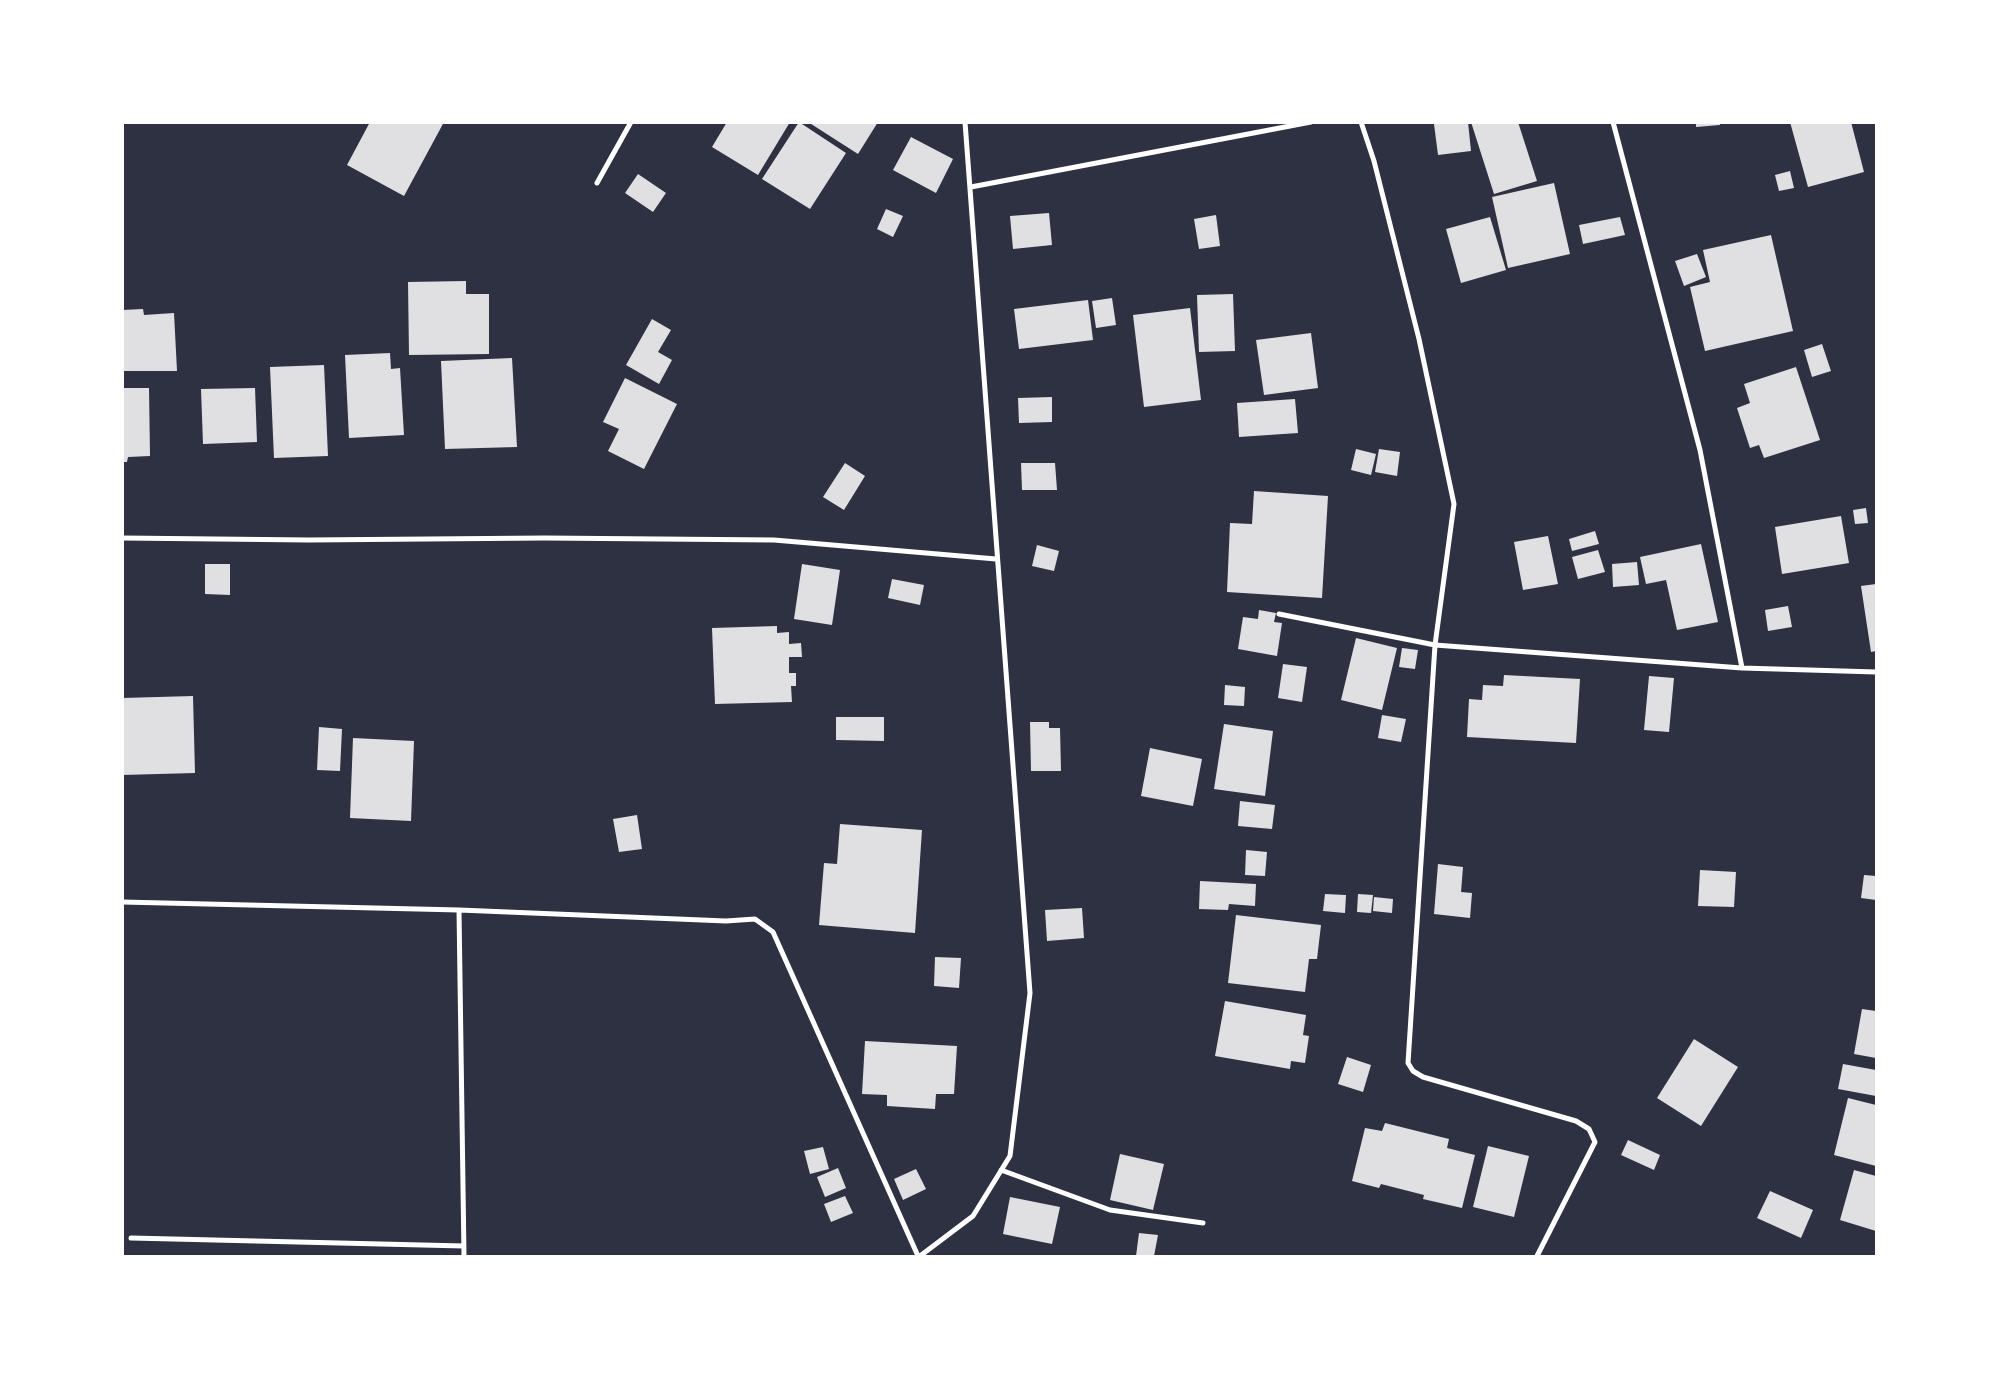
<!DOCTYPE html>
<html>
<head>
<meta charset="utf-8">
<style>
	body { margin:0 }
	#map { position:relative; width:1999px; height:1379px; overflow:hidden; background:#2d3142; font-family:"PT Sans",sans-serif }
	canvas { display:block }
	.frame { position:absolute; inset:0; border:124px solid #fff; pointer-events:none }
</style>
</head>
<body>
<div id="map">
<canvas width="1999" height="1379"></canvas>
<div class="frame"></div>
</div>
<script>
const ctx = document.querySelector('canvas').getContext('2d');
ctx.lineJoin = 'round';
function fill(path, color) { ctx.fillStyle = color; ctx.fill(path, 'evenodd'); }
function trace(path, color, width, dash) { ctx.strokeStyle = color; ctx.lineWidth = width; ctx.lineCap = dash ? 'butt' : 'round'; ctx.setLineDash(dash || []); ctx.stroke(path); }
fill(new Path2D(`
	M370,122H444L404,196L347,165Z
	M727,122H790L758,175L712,147Z
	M799,122L846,153L810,209L762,179Z
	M808,122H878L858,154Z
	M1442,122H1468L1471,151L1438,155L1434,124Z
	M1471,122H1518L1537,181L1494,194Z
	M1696,122H1720V125L1696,127Z
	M1790,122H1851L1864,172L1808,187Z
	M911,137L953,159L936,193L893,170Z
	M1790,171L1794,188L1779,191L1775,175Z
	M638,174L666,193L653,212L625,193Z
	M1554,183L1570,254L1508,268L1492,197Z
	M886,209L903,216L893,237L877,229Z
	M1049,213L1052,245L1013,249L1010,216Z
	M1216,215L1220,246L1199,249L1194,219Z
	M1490,217L1506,270L1461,283L1446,229Z
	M1620,217L1625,235L1583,244L1579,225Z
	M1771,235L1793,331L1705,351L1690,287L1710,282L1703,250Z
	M1697,254L1706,277L1684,286L1675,261Z
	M466,281V294H489V354L409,355L408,282Z
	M1233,294L1235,351L1199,352L1197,295Z
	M1112,298L1116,325L1096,328L1092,301Z
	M1088,300L1093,340L1019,349L1014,309Z
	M1190,308L1201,400L1144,407L1133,315Z
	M143,309L144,315L174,313L177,371H122V310Z
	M652,319L671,330L658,352L672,360L659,384L626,365Z
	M1311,333L1318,388L1264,395L1256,340Z
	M1822,344L1831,371L1812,377L1804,350Z
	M390,353L391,369L400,368L404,435L349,438L345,355Z
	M512,358L517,447L445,449L441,361Z
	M324,365L328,456L274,458L270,367Z
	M1796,367L1820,440L1764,458L1759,445L1750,448L1737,408L1750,403L1744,384Z
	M625,378L677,404L644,469L608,451L619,429L603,422Z
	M122,388H149L150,456L128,457L127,462H122Z
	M255,388L257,442L203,444L201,389Z
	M1052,397V422L1019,423L1018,398Z
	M1295,399L1298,433L1239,437L1237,403Z
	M1356,449L1376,454L1371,475L1351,470Z
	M1379,449L1400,452L1397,476L1375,472Z
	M845,463L865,476L844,510L823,497Z
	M1021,463H1055L1057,490H1022Z
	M1254,491L1328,496L1322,598L1227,592L1230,523L1252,524Z
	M1866,508L1868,523L1855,524L1853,510Z
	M1841,516L1849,563L1782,574L1775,527Z
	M1595,531L1599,544L1572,551L1569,539Z
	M1548,536L1558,584L1523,590L1514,542Z
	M1701,544L1718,622L1677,630L1666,580L1646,584L1640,557Z
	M1037,545L1059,551L1054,571L1032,566Z
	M1598,550L1605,572L1578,579L1572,557Z
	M1637,562L1639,585L1613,587L1612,564Z
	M205,564H230V595L205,594Z
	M802,564L840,570L832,625L794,619Z
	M892,579L924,585L920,605L888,598Z
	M1876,584V651L1871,652L1861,586Z
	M1788,606L1792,627L1768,631L1765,610Z
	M1259,610L1276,613L1274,622L1282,623L1277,656L1238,649L1243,617L1258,619Z
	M777,626V633L789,632V644L801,643L802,657H789V673H796V686H791L792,702L715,704L712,628Z
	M1356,638L1397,648L1382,710L1341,700Z
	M1402,648L1418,650L1415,669L1399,667Z
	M1283,664L1307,667L1302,702L1278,698Z
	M1504,675L1580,679L1576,743L1467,737L1469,699L1482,700L1483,685L1503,686Z
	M1649,676L1674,678L1669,732L1644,730Z
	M1225,685L1245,687L1244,706L1224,705Z
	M193,696L195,773L122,775V698Z
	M1382,715L1406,719L1401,742L1378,738Z
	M836,717H884V741L836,740Z
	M1030,722H1049V728H1060L1061,771H1031Z
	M1224,724L1273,731L1265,796L1214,789Z
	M319,727L342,729L340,771L317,770Z
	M353,738L414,741L411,821L350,818Z
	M1150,748L1202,759L1193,806L1141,796Z
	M1240,801L1275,805L1272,829L1238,826Z
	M637,815L642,849L619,852L613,819Z
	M840,824L922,830L915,933L819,925L824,863L837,864Z
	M1246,850L1267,852L1265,876L1245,875Z
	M1438,864L1463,867L1461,892L1472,893L1470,918L1434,914Z
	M1700,870L1736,872L1734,907L1698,906Z
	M1864,875L1876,876V900L1861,898Z
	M1200,881L1256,884L1255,906L1229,904L1228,910L1199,909Z
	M1325,894L1346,895L1345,913L1323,911Z
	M1358,894L1373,895L1371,913L1357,912Z
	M1374,897L1393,899L1392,913L1373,911Z
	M1082,908L1084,938L1047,941L1045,910Z
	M1236,915L1321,925L1317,959H1309L1305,992L1228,983Z
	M935,957L961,958L959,988L934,986Z
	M1225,1001L1306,1015L1303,1035L1309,1036L1305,1063L1291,1061L1290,1069L1215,1056Z
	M1862,1009L1876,1011V1058L1854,1054Z
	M1694,1039L1738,1067L1701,1126L1657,1098Z
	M865,1041L957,1046L954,1094H936L935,1109L887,1106V1095L862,1094Z
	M1347,1057L1371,1065L1363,1092L1338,1084Z
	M1843,1064L1876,1070V1096L1838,1089Z
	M1848,1098L1876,1105V1166L1834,1155Z
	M1385,1123L1449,1139L1447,1148L1475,1155L1462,1208L1423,1199L1424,1195L1381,1184L1379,1188L1352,1181L1365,1128L1382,1131Z
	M1628,1140L1660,1155L1654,1170L1621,1155Z
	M1488,1146L1529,1156L1514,1217L1473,1207Z
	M823,1147L829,1169L810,1174L804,1151Z
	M1120,1154L1164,1164L1153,1210L1110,1200Z
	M838,1168L846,1188L825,1197L817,1177Z
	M916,1169L926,1189L903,1200L894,1179Z
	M1854,1170L1876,1176V1231L1840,1220Z
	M1770,1191L1813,1210L1801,1238L1757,1218Z
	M845,1196L853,1213L831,1222L824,1204Z
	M1010,1197L1060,1207L1052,1244L1003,1234Z
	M1139,1233L1158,1235L1154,1256H1136Z`), '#e0e0e3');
trace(new Path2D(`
	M1361,122L1374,161L1419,339L1454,504L1435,645L1408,1063L1413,1071L1423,1077L1576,1121L1589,1129L1595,1142L1537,1256
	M1613,122L1700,450L1742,668
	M597,183L631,122
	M971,187L1311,122
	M122,538L309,540L545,538L774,540L996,559
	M1279,614L1435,645L1742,668L1876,672
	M122,902L459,910L726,921L755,919L773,932L918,1256
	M459,910L464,1256
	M1001,1170L1110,1210L1203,1223
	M131,1238L464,1246
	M920,1256L973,1216L1010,1156L1030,993L965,122`), '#fff', 5);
</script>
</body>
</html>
